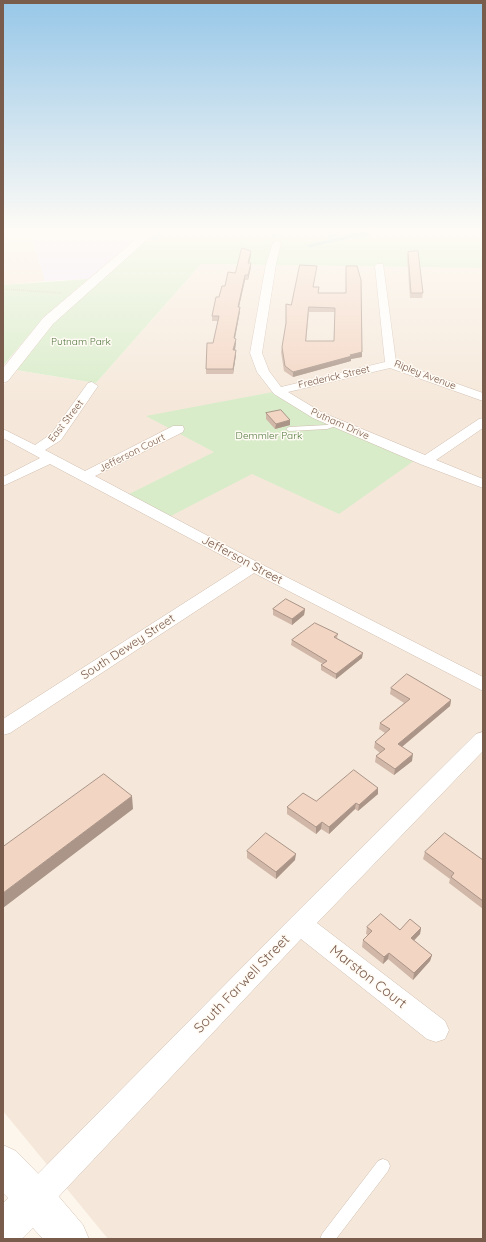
<!DOCTYPE html>
<html>
<head>
<meta charset="utf-8">
<style>
	body { margin:0 }
	#map { position:relative; width:486px; height:1242px; overflow:hidden; background:#fdf6ec; font-family:Quicksand,sans-serif }
	canvas { display:block }
	.frame { position:absolute; inset:0; border:4px solid #7a5c4d; pointer-events:none }
</style>
</head>
<body>
<div id="map">
<canvas width="486" height="1242"></canvas>
<div class="frame"></div>
</div>
<script>
const ctx = document.querySelector('canvas').getContext('2d');
ctx.lineJoin = 'round';
function fill(path, color) { ctx.fillStyle = color; ctx.fill(path, 'evenodd'); }
function trace(path, color, width, dash) { ctx.strokeStyle = color; ctx.lineWidth = width; ctx.lineCap = dash ? 'butt' : 'round'; ctx.setLineDash(dash || []); ctx.stroke(path); }
function write(font, color, halo, rows, align = 'center') {
  ctx.font = font + ' Quicksand,sans-serif'; ctx.lineWidth = 3; ctx.setLineDash([]); ctx.textBaseline = 'middle'; ctx.strokeStyle = halo; ctx.fillStyle = color; for (const [text, x, y, turn = 0] of rows) {
    ctx.save(); ctx.translate(x, y); ctx.rotate((+turn || 0) * Math.PI / 180); ctx.textAlign = isNaN(turn) ? turn : align; if (halo) ctx.strokeText(text, 0, 0); ctx.fillText(text, 0, 0); ctx.restore();
  }
}
fill(new Path2D(`
	M3,230H30L45,281L3,285Z
	M201,264L483,268V1239H108L3,1111V386L16,370L96,383Z`), '#f5e8da');
fill(new Path2D(`
	M30,230H146L88,279L45,281Z`), '#f3e8fa');
fill(new Path2D(`
	M153,230H483V268L201,264L96,383L10,369L48,321Z
	M88,279L44,317L3,366V285Z
	M278,391L317,415L418,458L339,514L252,474L165,519L123,497L214,452L146,416Z`), '#d8ecc9');
trace(new Path2D(`
	M309,246L379,230`), '#a5d3da', 2.5);
const lane = new Path2D(`
	M337,422L340,424L339,425L327,429L289,431L286,429L289,427L327,425Z
	M383,1159L388,1161L390,1166L388,1171L336,1239H320L322,1234L378,1161Z`);
const street = new Path2D(`
	M277,240L281,243L276,264L262,353L269,371L281,387L385,362L375,266L377,264H383L396,362L483,393V401L390,368L288,392L321,412L425,455L479,419L483,418V428L436,460L483,479V488L420,464L313,418L274,394L257,372L250,353L266,264L273,243Z
	M92,382L98,386L61,440L45,450L85,471L173,426H183L184,429L183,432L95,476L259,563L483,677V691L254,573L10,733L3,735V719L242,566L50,464L3,486V477L40,458L3,438V429L35,445L51,434L88,383Z
	M483,732V751L317,923L445,1021L449,1030L445,1039L436,1042L427,1039L301,939L46,1210L35,1214L24,1210L20,1199L24,1188L292,917L476,734Z`);
const secondary = new Path2D(`
	M147,230H158L53,324L8,381L3,383V368L43,318Z
	M3,1145L16,1151L49,1185L83,1225L89,1239H43L33,1228L22,1239H3V1203L8,1198L3,1193Z`);
trace(lane, '#d1beb0', 1);
trace(street, '#d1beb0', 1);
trace(secondary, '#d6c0b0', 1);
trace(new Path2D(`
	M3,289L62,293`), '#d9b8a5', 1.5, [0.5, 1.5]);
fill(lane, '#fff');
fill(street, '#fff');
fill(secondary, '#fff');
fill(new Path2D(`
	M408,252L423,293L422,298H410L407,257Z
	M251,255L249,263L251,267L248,280H245L239,307H240V311L235,338L236,343L235,350H236V355L233,374H206V369L213,343L218,321H212V316L219,297L225,286L235,273Z
	M346,266L362,352V357L351,359V361L293,377L284,371L281,352L282,347L291,305L316,270L313,287L318,293H346ZM309,312H335L334,341H306Z
	M266,413L290,425L275,429L266,419Z
	M273,609H305L304,615L292,625L273,615Z
	M338,634L337,638L362,658L336,679L321,670V665L323,664L291,645L292,640Z
	M391,688L451,700L450,706L402,747L412,761L394,775L375,762L376,756L380,753L374,748L375,742L385,733L379,729L380,723L404,703L390,694Z
	M378,788V794L358,811L355,809L329,834L321,829L316,834L287,814V807Z
	M247,851L295,860L276,879L247,858Z
	M425,852L483,860V909L449,883L450,879L423,859Z
	M367,927L400,930L421,928L420,934L414,941L432,955L430,961L413,980L388,959L383,964L362,947L363,940L368,935L366,934Z`), '#d1b7a8');
fill(new Path2D(`
	M251,251V255L248,267V263Z
	M251,263V267L248,280V275Z
	M245,275V280L238,311V307Z
	M240,307V311L234,343V338Z
	M236,339V343L234,355L233,350Z
	M236,350V355L233,374V369Z
	M362,352V357L351,359V361L293,377V372L350,355Z
	M290,420V425L275,429L276,424Z
	M305,609L304,615L292,625V619Z
	M363,653L362,658L336,679V674Z
	M451,700L450,706L397,751L398,744Z
	M413,754L412,761L394,775L395,769Z
	M378,788V794L358,811L359,805Z
	M132,796L133,809L3,908V893Z
	M356,803L355,809L329,834V827Z
	M322,822L321,829L316,834V827Z
	M296,854L295,860L276,879V872Z
	M421,928L420,934L409,945L411,938Z
	M389,953L388,959L383,964L384,957Z
	M432,955L430,961L413,980L414,973Z`), '#aa9588');
const building = new Path2D(`
	M242,248L251,251L248,263H251L248,275H245L238,307H240L234,338L236,339L233,350H236L233,369H206L207,343H213L219,316H212L216,297H219L222,286H225L228,272L235,273Z
	M418,251L423,293H411L408,252Z
	M300,265L317,266L313,287H319L318,293H346V266H357L361,280L362,352L350,355L352,356L293,372L285,366L282,347L286,323V304L291,305ZM309,307L335,308L334,341H306Z
	M281,410L290,420L276,424L266,413Z
	M286,599L305,609L292,619L273,609Z
	M315,623L338,634L334,637L363,653L336,674L321,665L327,661L292,640Z
	M407,674L451,700L398,744L413,754L395,769L376,756L385,749L375,742L390,729L380,723L410,699L391,688Z
	M354,770L378,788L359,805L356,803L329,827L322,822L316,827L287,807L303,793L316,801Z
	M104,774L132,796L3,893V847Z
	M266,833L296,854L276,872L247,851Z
	M445,833L483,860V901L451,877L454,873L425,852Z
	M381,914L400,930L410,919L421,928L411,938L432,955L414,973L389,953L384,957L363,940L372,931L367,927Z`);
fill(building, '#f3d5c3');
trace(building, '#aa9588', 1);
const sky = ctx.createLinearGradient(0, 0, 0, 404);
sky.addColorStop(0, '#97c7e8');
sky.addColorStop(0.57, '#fefbf6');
sky.addColorStop(1, '#fefbf600');
ctx.fillStyle = sky;
ctx.fillRect(0, 0, 486, 404);
write('10px', '#537a41', '#fffaf3', [
	["Putnam Park",81,342],
	["Demmler Park",269,436]
]);
write('10px', '#7a5c4d', '#fffaf3', [
	["Ripley Avenue",425,375,21],
	["Frederick Street",334,377,-13],
	["East Street",66,421,-52],
	["Putnam Drive",340,424,24],
	["Jefferson Court",132,453,-27]
]);
write('12px', '#7a5c4d', '#fffaf3', [
	["Jefferson Street",242,560,28],
	["South Dewey Street",128,647,-33]
]);
write('14px', '#7a5c4d', '#fffaf3', [
	["Marston Court",368,977,38],
	["South Farwell Street",242,984,-46]
]);
</script>
</body>
</html>
